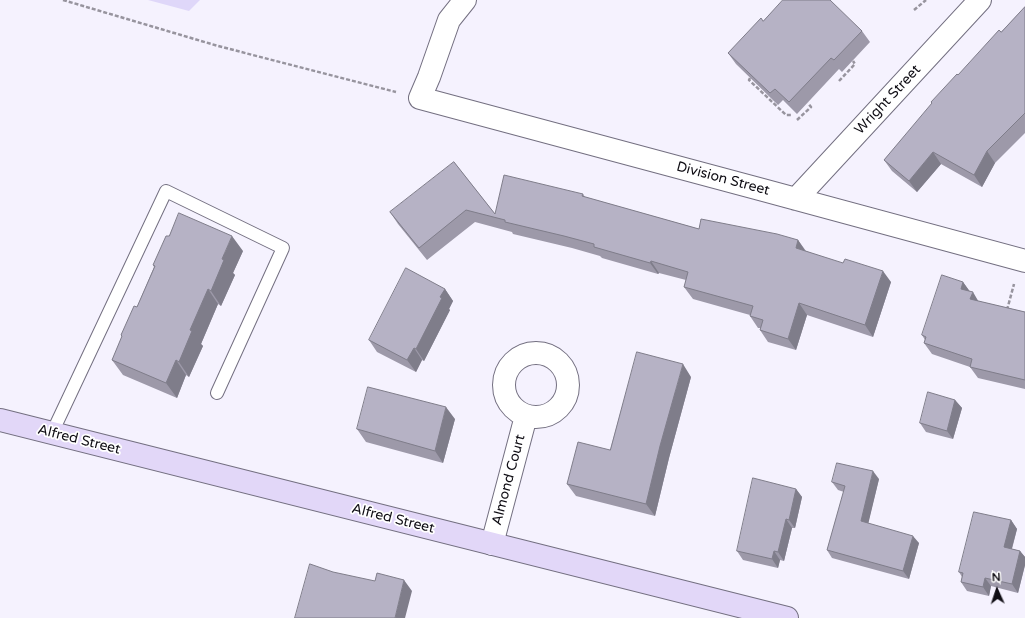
<!DOCTYPE html>
<html>
<head>
<meta charset="utf-8">
<style>
	body { margin:0 }
	#map { position:relative; width:1025px; height:618px; overflow:hidden; background:#f5f2fe; font-family:"Varela Round",sans-serif }
	canvas { display:block }
	.north { position:absolute; left:977px; top:570px; width:40px; height:40px; -webkit-text-stroke:3px #fff; paint-order:stroke; rotate:357deg; font-size:11px; font-weight:700; line-height:16px; text-align:center; color:#0f0d14 }
	.north::after { content:''; display:block; margin:auto; width:14px; height:18px; background:#0f0d14; clip-path:polygon(50% 0,100% 100%,50% 72%,0 100%) }
</style>
</head>
<body>
<div id="map">
<canvas width="1025" height="618"></canvas>
<div class="north">N</div>
</div>
<script>
const ctx = document.querySelector('canvas').getContext('2d');
ctx.lineJoin = 'round';
function fill(path, color) { ctx.fillStyle = color; ctx.fill(path, 'evenodd'); }
function trace(path, color, width, dash) { ctx.strokeStyle = color; ctx.lineWidth = width; ctx.lineCap = dash ? 'butt' : 'round'; ctx.setLineDash(dash || []); ctx.stroke(path); }
function write(font, color, halo, rows, align = 'center') {
  ctx.font = font + ' "Varela Round",sans-serif'; ctx.lineWidth = 3.5; ctx.setLineDash([]); ctx.textBaseline = 'middle'; ctx.strokeStyle = halo; ctx.fillStyle = color; for (const [text, x, y, turn = 0] of rows) {
    ctx.save(); ctx.translate(x, y); ctx.rotate((+turn || 0) * Math.PI / 180); ctx.textAlign = isNaN(turn) ? turn : align; if (halo) ctx.strokeText(text, 0, 0); ctx.fillText(text, 0, 0); ctx.restore();
  }
}
fill(new Path2D(`
	M148,0H200L189,11Z`), '#dfd7f9');
const lane = new Path2D(`
	M52,433L166,191L283,248L217,393`);
const street = new Path2D(`
	M465,0L449,20L429,77L420,98L763,190L1025,261
	M796,199L980,0
	M504 385a32 32 0 1 1 64 0a32 32 0 1 1-64 0Z
	M492,544L526,416`);
const secondary = new Path2D(`
	M0,420L787,618`);
trace(lane, '#736f80', 14);
trace(street, '#736f80', 24);
trace(secondary, '#736f80', 24);
trace(new Path2D(`
	M63,0L218,46L396,92
	M914,10L926,0
	M750,78L749,80L786,115H792
	M839,81L855,64L853,61
	M797,120L811,107L808,103
	M1007,310L1014,284`), '#97949e', 2.5, [4, 2]);
trace(lane, '#fff', 12);
trace(street, '#fff', 22);
trace(secondary, '#e2d7f8', 22);
fill(new Path2D(`
	M1025,7V133L995,163L982,187L941,164L917,192L892,171L884,160L958,75L1001,32Z
	M763,21L862,31L870,42L842,72L839,69L797,114L783,100L778,105L736,64L728,53Z
	M454,162L495,214L583,194L585,197L699,229L798,240L806,251L891,282L873,337L807,315L796,350L768,342L760,330L761,328H758L750,316V315L693,299L684,287L686,280L659,273L658,274L602,258L600,256L572,248L513,234L512,232L475,222L427,260L398,224L390,212Z
	M243,251L233,273L235,275L221,306L218,304L201,344L203,346L189,377L186,375L177,398L123,375L112,360L122,337L121,335L137,307L154,267L153,265Z
	M963,282L970,292L978,301L1025,312V389L978,378L970,367L932,354L924,343L925,340L922,335Z
	M445,289L453,301L449,309L450,310L424,361L422,360L416,372L377,352L369,340Z
	M691,377L669,458L655,516L576,496L567,484L610,450Z
	M955,400L962,408L953,439L926,432L920,423Z
	M455,419L443,463L366,442L357,429Z
	M879,479L868,523L919,543L909,579L832,558L827,550L844,492L838,490L832,482Z
	M796,489L802,497L795,528H792L784,561L780,560L778,568L743,560L737,551Z
	M1011,520L1017,529L1012,549L1020,551L1025,557V565L1018,593L991,586L989,596L967,591L961,582L962,577L959,572Z`), '#9d99a9');
fill(new Path2D(`
	M987,151L995,163L982,187L974,175Z
	M933,152L941,164L917,192L909,181Z
	M232,236L243,251L233,273L235,275L221,306L211,291L222,259Z
	M798,240L806,252L796,248Z
	M651,261L659,273L658,274L650,263Z
	M883,271L891,282L873,337L865,325Z
	M963,282L971,293L961,289Z
	M208,289L218,304L201,344L203,346L189,377L179,362L190,330Z
	M445,289L453,301L449,309L450,310L424,361L416,349L440,297Z
	M973,292L980,304L970,299Z
	M799,303L807,315L796,350L788,339Z
	M414,348L422,360L416,372L407,360Z
	M176,360L186,375L177,398L166,383Z
	M683,364L691,377L669,458L655,516L646,504L660,446Z
	M955,400L962,408L953,439L947,431Z
	M446,407L455,419L443,463L435,451Z
	M873,471L879,479L867,529L861,521Z
	M796,489L802,497L795,528L789,520Z
	M786,519L792,528L784,561L778,552Z
	M1011,520L1017,529L1010,555L1004,547Z
	M913,536L919,543L909,579L903,571Z
	M774,551L780,560L778,568L772,559Z
	M1020,551L1025,557V565L1018,593L1012,584Z
	M985,578L991,586L989,596L983,587Z
	M404,580L412,591L405,618H395Z`), '#7f7d8a');
const building = new Path2D(`
	M783,0H830L862,31L834,60L831,58L789,102L775,89L770,93L728,53L761,18L763,21Z
	M1025,7V113L987,151L974,175L933,152L909,181L884,160L932,103L931,102L957,74L958,75L999,30L1001,32Z
	M454,162L495,214L504,175L583,194L582,196L699,229L701,219L777,234L798,240L796,248L843,263L845,259L883,271L865,325L799,303L788,339L760,330L763,320L750,316L753,306L684,287L688,272L651,261L650,263L594,247V244L564,236L505,222V220L466,210L419,248L390,212Z
	M179,213L232,236L222,259L224,260L211,291L208,289L190,330L192,331L179,362L176,360L166,383L112,360L122,336L121,335L134,306L137,307L155,266L153,265L166,236H169Z
	M406,268L445,289L440,297L442,298L416,349L414,348L407,360L369,340Z
	M942,275L963,282L961,289L973,292L970,299L1025,312V380L970,367L972,359L924,343L926,337L922,335Z
	M637,352L683,364L660,446L646,504L567,484L578,442L610,450Z
	M368,387L446,407L435,451L357,429Z
	M928,392L955,400L947,431L920,423Z
	M837,463L873,471L861,521L913,536L903,571L827,550L845,486L832,482Z
	M753,478L796,489L789,520L786,519L778,552L774,551L772,559L737,551Z
	M974,512L1011,520L1004,547L1020,551L1012,584L985,578L983,587L961,582L963,573L959,572Z
	M310,564L333,572L375,581L377,573L404,580L395,618H295Z`);
fill(building, '#b6b2c5');
trace(building, '#7f7d8a', 1);
write('14px', '#0f0d14', '#fff', [
	["Wright Street",888,100,-47],
	["Division Street",723,179,15],
	["Alfred Street",79,440,14],
	["Almond Court",509,480,-75],
	["Alfred Street",393,519,14]
]);
</script>
</body>
</html>
